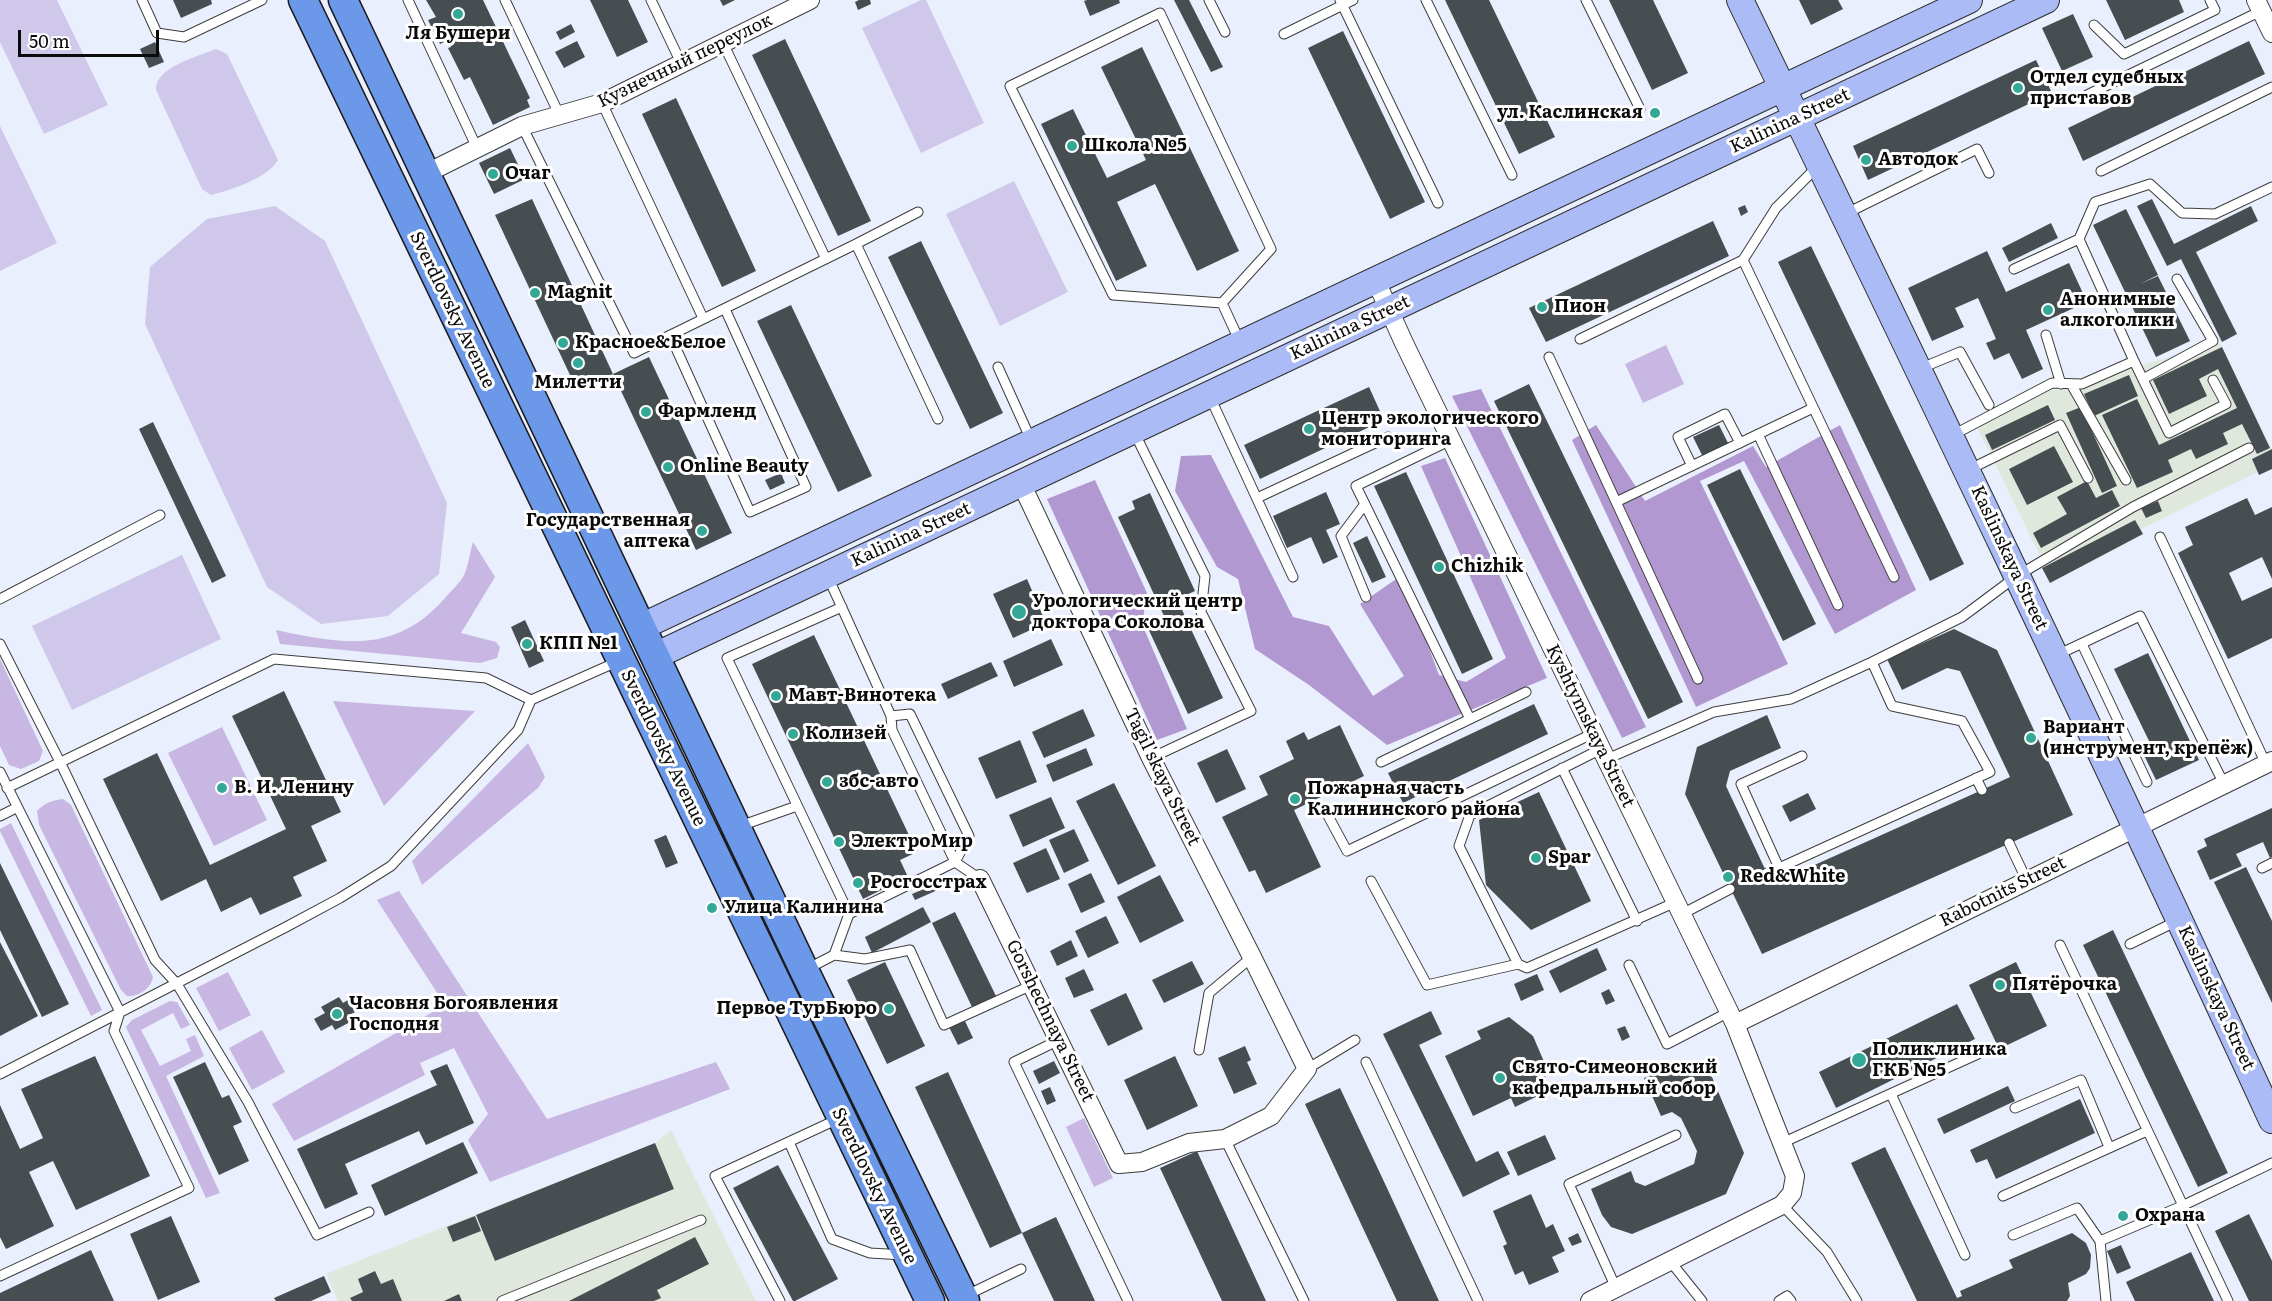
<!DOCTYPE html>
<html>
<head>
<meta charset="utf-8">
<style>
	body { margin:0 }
	#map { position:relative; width:2272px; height:1301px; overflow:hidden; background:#e9effc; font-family:Literata,serif }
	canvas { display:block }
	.scale { position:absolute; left:18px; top:30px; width:141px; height:27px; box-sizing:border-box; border:3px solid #0a0a0a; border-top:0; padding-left:8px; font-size:18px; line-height:21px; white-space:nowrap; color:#0a0a0a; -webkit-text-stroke:4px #fff; paint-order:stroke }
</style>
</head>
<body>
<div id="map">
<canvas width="2272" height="1301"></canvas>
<div class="scale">50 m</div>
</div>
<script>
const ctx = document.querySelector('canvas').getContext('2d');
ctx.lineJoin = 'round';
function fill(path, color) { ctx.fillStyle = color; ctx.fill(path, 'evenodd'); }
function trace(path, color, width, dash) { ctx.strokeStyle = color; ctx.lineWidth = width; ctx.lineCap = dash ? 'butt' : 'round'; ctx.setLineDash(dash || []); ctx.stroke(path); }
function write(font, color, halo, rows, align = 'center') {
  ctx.font = font + ' Literata,serif'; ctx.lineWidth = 6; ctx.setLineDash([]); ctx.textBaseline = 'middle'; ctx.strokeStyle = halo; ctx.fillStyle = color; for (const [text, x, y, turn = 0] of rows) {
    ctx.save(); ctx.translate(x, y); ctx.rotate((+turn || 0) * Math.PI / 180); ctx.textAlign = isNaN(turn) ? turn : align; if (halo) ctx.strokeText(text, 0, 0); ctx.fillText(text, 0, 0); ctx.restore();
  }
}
fill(new Path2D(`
	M2220,343L2272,450V465L2049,574L1977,427L2049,391Z
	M671,1130L756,1301H338L326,1274L655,1143Z`), '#e0e8de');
fill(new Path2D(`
	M1666,345L1684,384L1643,403L1625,364Z
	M473,542L495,577L461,633L496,642L500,647L497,658L480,663L280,644L276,630C342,644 395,655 445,598C450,592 458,585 463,577C468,568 470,553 473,542Z
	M0,659L43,751L39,761L21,769L9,765L0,746Z
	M333,701L475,711L384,806Z
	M222,727L267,820L214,846L168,753Z
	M528,743L545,777L538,788L422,885L412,861Z
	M63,799L71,805L153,977C151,989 138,997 127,996L121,990L39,825L37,811C44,803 53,800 63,799Z
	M11,823L102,1010L91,1016L0,831V829Z
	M399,891L547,1119L716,1062L730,1089L490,1182L468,1140L488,1114L454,1048L420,1063L425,1075L294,1141L272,1104L445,1005L377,900Z
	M228,972L251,1015L219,1031L196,988Z
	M170,1001L177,1002L190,1025L181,1029L173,1013L141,1030L160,1066L191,1051L186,1039L195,1035L204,1056L166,1076L220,1193L206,1198L126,1027L132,1020Z
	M262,1030L285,1072L252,1090L229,1048Z
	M1084,1118L1113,1178L1094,1187L1066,1127Z`), '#c7b7e2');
fill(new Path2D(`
	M1481,389L1646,727L1622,738L1452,396Z
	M1596,425L1645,501L1753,446L1766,467L1840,425L1916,590L1835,634L1744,461L1700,481L1788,664L1696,707L1572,440Z
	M1211,455L1293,617L1329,626L1373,696L1404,676L1360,604L1402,575L1439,675L1466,682L1506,658L1421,466L1445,458L1547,678L1387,745L1309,685L1255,649L1238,579L1217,567L1175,491L1181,456Z
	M1095,480L1147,593L1142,624L1187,729L1157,740L1047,499Z`), '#b198d1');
fill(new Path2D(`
	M0,0H57L108,105L44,134L0,42Z
	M921,0H926L984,123L921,153L862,28Z
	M216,49L227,54L278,160C268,178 231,190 211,195L202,189L156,90C155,67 197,57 216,49Z
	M0,126L57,243L0,271Z
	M1014,181L1068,292L1000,326L946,214Z
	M275,206L325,241L447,503L439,574L388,616L321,624L267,587L145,324L150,267L207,219Z
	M182,555L221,639L72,710L32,626Z`), '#d0c8ea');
fill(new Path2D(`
	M173,0H211L212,4L181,18Z
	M426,0H483L530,98L527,100L530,107L493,125L470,77L464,80L448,48L451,47L448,40L440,44L428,20L436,17Z
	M590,0H628L648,42L617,57Z
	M720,0H735L723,6Z
	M859,0H870L871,4L858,10L855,2Z
	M1087,0H1119L1120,3L1090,16L1084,1Z
	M1174,0H1189L1223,67L1211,72Z
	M1445,0H1489L1555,137L1519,154Z
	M1609,0H1653L1688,73L1652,90Z
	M1799,0H1838L1843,9L1811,25Z
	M2106,0H2179L2184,12L2125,40Z
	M2073,14L2093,57L2062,71L2042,28Z
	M571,24L575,32L560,40L556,32Z
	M1343,31L1425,202L1390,219L1308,48Z
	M785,39L871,221L838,236L752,55Z
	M577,41L585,57L564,68L555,52Z
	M2249,41L2265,74L2083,161L2068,128Z
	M155,42L164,62L149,68L140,49Z
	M1142,47L1239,251L1197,271L1155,184L1117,202L1147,266L1116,281L1041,124L1073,109L1107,178L1146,160L1101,67Z
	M2036,60L2052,93L1868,180L1853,146Z
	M676,98L756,271L722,287L642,114Z
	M510,148L525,179L494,194L479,163Z
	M532,199L613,374L577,390L495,215Z
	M2152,199L2174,244L2251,206L2258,221L2196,252L2237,334L2222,342L2181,259L2167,266L2137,206Z
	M1745,205L1748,212L1741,216L1738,208Z
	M2126,209L2158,275L2140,284L2158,276L2190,341L2156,357L2093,225Z
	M1713,221L1729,256L1546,342L1529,308Z
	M2051,223L2058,238L2009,262L2002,248Z
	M921,241L1003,413L970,429L888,257Z
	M1811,246L1964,564L1930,581L1778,262Z
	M1987,251L2006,292L2069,263L2087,302L2026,330L2043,369L2022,379L2009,353L1994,360L1986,343L1996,339L1978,298L1955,308L1964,327L1932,341L1908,288Z
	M791,305L872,476L838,492L757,321Z
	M2222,347L2270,448L2257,454L2242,424L2223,433L2228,444L2196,459L2191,449L2168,460L2173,472L2137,488L2102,415L2137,399L2159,445L2237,408L2218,369L2199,379L2207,396L2169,414L2153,380Z
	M649,357L732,533L696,550L613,374Z
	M2129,375L2138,396L2094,416L2084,394Z
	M1529,384L1683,702L1648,719L1494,401Z
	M1369,387L1384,420L1260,479L1244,445Z
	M2048,405L2055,420L1992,450L1985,435Z
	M2081,407L2117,486L2102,493L2066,413Z
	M153,422L226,576L212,583L139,429Z
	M1719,425L1729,445L1703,457L1693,437Z
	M2054,446L2073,482L2027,505L2009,469Z
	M2272,449V469L2259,475L2252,459Z
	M1740,469L1816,624L1783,641L1707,485Z
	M1406,472L1493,659L1462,674L1374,486Z
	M781,473L785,483L770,490L765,480Z
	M2087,481L2096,498L2112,490L2120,506L2041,548L2033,533L2067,514L2057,497Z
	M1326,492L1340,524L1326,530L1338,557L1323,564L1311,537L1287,548L1273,516Z
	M1150,493L1195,591L1177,599L1223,698L1188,714L1146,624L1164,616L1118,517L1135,509L1132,501Z
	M2247,498L2255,515L2272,507V579L2262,557L2229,573L2242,601L2272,587V638L2228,659L2178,553L2193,545L2185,527Z
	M2158,501L2162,511L2146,518L2141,508Z
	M2135,520L2143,534L2050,583L2042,568Z
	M1367,536L1386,577L1372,583L1353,543Z
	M1027,579L1046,623L1013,638L993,594Z
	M525,620L544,661L529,668L511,627Z
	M1954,629L1997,650L2073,815L1762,954L1685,794L1697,747L1767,715L1781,748L1730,771L1726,786L1772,884L1982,790L2010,777L1960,671L1947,668L1902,690L1887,659Z
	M814,635L917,852L900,860L908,877L863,899L752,664Z
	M1051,639L1063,665L1014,687L1003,661Z
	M2148,653L2199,760L2156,780L2141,749L2151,745L2114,669Z
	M991,662L998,676L948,699L941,684Z
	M284,691L341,812L311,826L327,861L293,877L302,896L260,915L251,897L221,912L206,879L161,901L103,779L157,753L210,865L286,829L232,716Z
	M1534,704L1548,734L1403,803L1388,773Z
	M1083,709L1095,736L1044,758L1032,732Z
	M1340,725L1364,776L1294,810L1321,867L1266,893L1255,870L1249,872L1222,817L1268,795L1259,776L1294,759L1286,741L1304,732L1308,740Z
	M1020,740L1037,782L996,799L978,758Z
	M1086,748L1093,765L1053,782L1046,765Z
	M1227,749L1246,789L1216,803L1197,763Z
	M1114,783L1156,866L1118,885L1076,801Z
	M1539,792L1591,901L1531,930L1486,885L1479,820Z
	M1808,793L1816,809L1790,822L1782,806Z
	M1051,797L1065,828L1023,847L1009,815Z
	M2272,808V857L2270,858L2263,842L2236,854L2242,866L2210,880L2197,851L2207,846L2204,839Z
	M1074,829L1089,861L1064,873L1049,840Z
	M666,835L678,863L666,868L654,840Z
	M1046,848L1060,879L1027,893L1013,863Z
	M0,863L69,1004L42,1017L0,930Z
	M2246,867L2272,921V1003L2214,882Z
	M1091,873L1105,902L1081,913L1068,884Z
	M1160,875L1184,921L1140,943L1117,897Z
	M937,883L940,889L915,900L912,894Z
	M923,907L931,922L872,953L865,937Z
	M955,912L996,996L972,1007L932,923Z
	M1106,916L1119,943L1088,958L1075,931Z
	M2113,930L2228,1173L2198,1187L2083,945Z
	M1071,940L1078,956L1057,966L1050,951Z
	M0,942L38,1016L0,1036Z
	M1597,948L1607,970L1560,993L1549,971Z
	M1192,961L1204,984L1164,1003L1152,980Z
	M885,962L925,1046L887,1064L847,980Z
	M2016,962L2047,1026L1999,1049L1969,985Z
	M1084,969L1094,990L1074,998L1065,978Z
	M1537,974L1544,990L1521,1001L1514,984Z
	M1609,989L1615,1001L1606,1005L1601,993Z
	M1126,993L1143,1029L1108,1046L1090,1010Z
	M339,997L343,1003L348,1000L355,1012L349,1015L352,1021L335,1030L332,1025L321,1031L314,1019L325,1013L321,1007Z
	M1957,1004L1975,1039L1836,1108L1819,1072Z
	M1431,1011L1442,1034L1419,1045L1476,1162L1498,1151L1510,1174L1463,1197L1383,1034Z
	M1509,1017L1533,1036L1545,1064L1546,1092L1515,1107L1511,1098L1473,1116L1445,1056L1481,1039L1477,1031Z
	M964,1019L973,1038L958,1045L949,1027Z
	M1625,1026L1630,1037L1622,1041L1617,1029Z
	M1245,1046L1251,1060L1247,1062L1257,1084L1234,1094L1218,1058Z
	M95,1056L150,1176L76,1210L53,1161L29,1172L54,1226L6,1249L0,1237V1105L20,1149L43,1138L21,1089Z
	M1175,1056L1198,1106L1147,1130L1124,1080Z
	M1054,1061L1060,1073L1039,1084L1033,1071Z
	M205,1062L222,1098L229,1095L242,1122L233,1126L249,1161L219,1175L173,1077Z
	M447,1064L474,1123L426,1145L419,1131L345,1164L358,1194L325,1209L297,1149L437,1085L430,1071Z
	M1680,1064L1712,1077L1744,1153L1726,1194L1632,1234L1611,1227L1602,1215L1591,1189L1631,1171L1635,1182L1645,1186L1694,1164L1697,1151L1681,1118L1672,1112L1661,1116L1644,1078Z
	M948,1072L1022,1233L990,1248L915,1087Z
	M2008,1086L2015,1101L1944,1134L1937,1119Z
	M1050,1087L1056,1101L1047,1105L1041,1091Z
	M1340,1088L1387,1188L1439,1301H1397L1305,1104Z
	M2080,1099L2095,1133L1996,1179L1987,1159L1976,1163L1970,1150Z
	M1545,1135L1556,1159L1518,1176L1507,1152Z
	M463,1142L478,1173L385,1216L371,1185Z
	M655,1143L674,1189L495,1261L476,1215Z
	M1885,1147L1957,1298L1962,1296L1960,1291L2013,1268L2009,1260L2072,1233L2086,1243L2091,1255L2090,1268L2086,1274L2068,1283L2070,1296L2067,1301H1917L1851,1163Z
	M1197,1151L1266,1301H1222L1160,1168Z
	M778,1165L838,1279L795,1301H793L733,1188Z
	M1531,1194L1546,1228L1553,1224L1565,1251L1552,1257L1559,1272L1529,1285L1523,1271L1515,1275L1503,1246L1507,1244L1493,1211Z
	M2126,1210L2129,1218L2120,1222L2117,1214Z
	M2249,1214L2272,1261V1301H2249L2215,1231Z
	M171,1216L200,1282L158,1300L130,1234Z
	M475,1216L481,1231L453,1242L447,1227Z
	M1056,1217L1083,1275L1095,1301H1054L1022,1233Z
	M1578,1233L1582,1242L1572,1246L1568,1238Z
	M695,1237L709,1264L657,1290L661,1298L654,1301H569Z
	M2121,1245L2131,1268L2117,1274L2107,1251Z
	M91,1250L114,1301H0V1293Z
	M2191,1252L2214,1301H2135L2126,1282Z
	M375,1271L381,1284L393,1279L402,1301H352L350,1298L363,1292L358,1279Z
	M324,1276L331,1292L311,1301H276L274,1298Z
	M459,1294L462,1301H444Z`), '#474e51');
const lane = new Path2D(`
	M142,0L157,33L184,37L262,0
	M408,0L477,148
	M505,0L559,114
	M651,0L682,65
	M1209,0L1225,32
	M1340,0L1438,203
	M1426,0L1512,175
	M1586,0L1640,109
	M2094,25L2124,54L2215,10L2210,0
	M1284,34L1353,0
	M723,43L826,259
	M2087,95L2261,11
	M602,103L703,318
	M522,126L634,353L856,244L918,212
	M1818,166L1776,208L1743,260L1894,577
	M2101,171L2272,87
	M1845,214L1977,149L1989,173
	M2079,239L2095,202L2150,184L2182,213L2215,214L2272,187
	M856,244L938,419
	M1222,303L1113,295L1010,86L1160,13L1271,249L1222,303L1240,342
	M670,335L750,512L806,487L725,309
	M2046,335L2061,384
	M1580,339L1743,260
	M1549,357L1698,679
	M2134,361L2169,433L2226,404L2213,380
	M998,367L1031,440
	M1919,369L1960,352L1989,405
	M2143,379L2213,341L2177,279
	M2071,384L2126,480
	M1210,397L1293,577
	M1134,432L1205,576L1201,612L1251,711L1151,758
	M1758,434L1838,605
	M1951,436L2052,383L2082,384L2134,361L2079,239L2014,269
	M1451,440L1356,486L1470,719
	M1692,466L1678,437L1725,414L1740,443
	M1968,470L2060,425L2088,478
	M1257,498L1388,437
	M1616,502L1813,408
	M1365,504L1341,536L1366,597
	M2160,537L2266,764
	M0,599L160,515
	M842,607L727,658L849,914
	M0,644L61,764L155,960L177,984L248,1102L317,1235L369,1212
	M2082,644L2147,782
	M2057,655L2140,616L2224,784
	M531,700L619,661
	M891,716L910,714L969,836L955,862L980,879
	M1601,749L1470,815L1459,846L1518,964L1527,968L1676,902
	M1802,756L1741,784L1779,868L1990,772L1962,721L1892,706L1872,662L1962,617L2017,576L2133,507L2249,448
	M1607,759L1714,712L1791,699L1872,662
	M1381,762L1526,692
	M1562,768L1637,921
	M0,772L120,1012L114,1031L189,1188L0,1276
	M1976,778L1982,790
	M1326,812L1347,851L1594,733
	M0,816L16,808
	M740,826L797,806
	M2009,843L2027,881
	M2262,868L2272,863
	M1767,873L1779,868
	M1371,881L1427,985L1518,964
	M1682,914L1730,889
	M2130,944L2177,921
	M2060,945L2228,1301
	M834,955L865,959L910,950L944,1025L1032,985
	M1629,965L1667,1044L1729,1012
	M807,969L834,955L849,914L955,862L892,730L891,716L828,577
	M1059,1040L1014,1062L1128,1301
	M1199,1050L1209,993L1252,957
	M1366,1062L1478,1301
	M1307,1069L1355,1040
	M0,1074L286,927L340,898L391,866L518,730L531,700L486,678L274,659L7,788
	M1891,1094L1965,1255
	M2015,1108L2081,1080L2109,1147
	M1225,1139L1304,1301
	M789,1142L832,1239L870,1253L904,1255
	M1782,1143L1978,1054
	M2003,1196L2147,1131
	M1782,1205L1827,1252L1857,1301
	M2013,1235L2077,1208L2100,1241L2106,1301
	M2100,1241L2182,1206L2272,1163
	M1670,1261L1702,1301
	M1616,1288L1569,1184L1676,1135
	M965,1296L1021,1269
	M502,1301L701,1220
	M780,1301L715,1176L838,1119
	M1779,1301L1787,1296L1791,1301`);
const street = new Path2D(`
	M2256,0L2272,33
	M425,174L522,126L602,103L810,0
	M1376,281L1404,343L1735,1024L1795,1176L1792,1193L1782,1205L1590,1301
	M980,879L1119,1164L1142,1162L1189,1143L1225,1139L1271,1116L1307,1069L1252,957L1151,758L1021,483
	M1735,1024L2272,761`);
const secondary = new Path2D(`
	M1740,0C1920,372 2099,744 2272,1120
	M641,627L1969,0
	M655,656L2046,0`);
const primary = new Path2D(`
	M303,0L930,1301
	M343,0L804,970L965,1301`);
trace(lane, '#3d3d3d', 11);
trace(street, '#3d3d3d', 20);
trace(secondary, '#2c2c2c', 28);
trace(primary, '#1b1b1b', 31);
trace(lane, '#fff', 9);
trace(street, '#fff', 18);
trace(secondary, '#abbbf5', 26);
trace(primary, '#6c98e9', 28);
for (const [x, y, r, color] of [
	[458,14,6,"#33a896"],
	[2018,88,6,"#33a896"],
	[1655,113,6,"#33a896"],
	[1072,146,6,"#33a896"],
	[1866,160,6,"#33a896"],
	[493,174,6,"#33a896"],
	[535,293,6,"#33a896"],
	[1542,307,6,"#33a896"],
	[2048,310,6,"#33a896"],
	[563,343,6,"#33a896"],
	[578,363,6,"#33a896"],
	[646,412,6,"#33a896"],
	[1309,429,6,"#33a896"],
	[668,467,6,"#33a896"],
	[702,531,6,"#33a896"],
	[1439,567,6,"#33a896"],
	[1019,612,8,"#33a896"],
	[527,644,6,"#33a896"],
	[776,696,6,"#33a896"],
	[793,734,6,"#33a896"],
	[2031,738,6,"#33a896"],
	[827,782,6,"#33a896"],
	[222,788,6,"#33a896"],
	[1295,799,6,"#33a896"],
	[839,842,6,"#33a896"],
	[1536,858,6,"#33a896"],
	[1728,877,6,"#33a896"],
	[858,883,6,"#33a896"],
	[712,908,6,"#33a896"],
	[2000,985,6,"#33a896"],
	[889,1009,6,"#33a896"],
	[337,1014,6,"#33a896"],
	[1859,1060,8,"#33a896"],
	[1500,1078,6,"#33a896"],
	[2123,1216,6,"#33a896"]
]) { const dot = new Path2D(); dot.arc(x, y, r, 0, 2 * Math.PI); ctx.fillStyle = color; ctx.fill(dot); trace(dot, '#fff', 2); }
write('bold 18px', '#0a0a0a', '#fff', [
	["Ля Бушери",458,34,"center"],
	["Отдел судебных",2030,78],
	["приставов",2030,99],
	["ул. Каслинская",1643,113,"right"],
	["Школа №5",1084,146],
	["Автодок",1878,160],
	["Очаг",505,174],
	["Magnit",547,293],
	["Анонимные",2060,300],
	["алкоголики",2060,321],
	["Пион",1554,307],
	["Красное&Белое",575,343],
	["Милетти",578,383,"center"],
	["Фармленд",658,412],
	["Центр экологического",1321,419],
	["мониторинга",1321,440],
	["Online Beauty",680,467],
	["Государственная",690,521,"right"],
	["аптека",690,542,"right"],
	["Chizhik",1451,567],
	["Урологический центр",1032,602],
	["доктора Соколова",1032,623],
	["КПП №1",539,644],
	["Мавт-Винотека",788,696],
	["Вариант",2043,728],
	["(инструмент, крепёж)",2043,749],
	["Колизей",805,734],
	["збс-авто",839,782],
	["В. И. Ленину",234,788],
	["Пожарная часть",1307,789],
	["Калининского района",1307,810],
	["ЭлектроМир",851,842],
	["Spar",1548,858],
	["Red&White",1740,877],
	["Росгосстрах",870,883],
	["Улица Калинина",724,908],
	["Пятёрочка",2012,985],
	["Часовня Богоявления",349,1004],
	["Господня",349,1025],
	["Первое ТурБюро",877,1009,"right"],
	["Поликлиника",1872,1050],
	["ГКБ №5",1872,1071],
	["Свято-Симеоновский",1512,1068],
	["кафедральный собор",1512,1089],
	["Охрана",2135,1216]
], 'left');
write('18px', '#0a0a0a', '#fff', [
	["Кузнечный переулок",685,61,-26],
	["Kalinina Street",1790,121,-25],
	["Sverdlovsky Avenue",452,310,64],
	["Kalinina Street",1350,328,-25],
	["Kalinina Street",911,535,-25],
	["Kaslinskaya Street",2009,558,65],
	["Kyshtymskaya Street",1590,726,64],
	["Sverdlovsky Avenue",663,748,64],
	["Tagil'skaya Street",1162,777,64],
	["Rabotnits Street",2003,892,-26],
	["Kaslinskaya Street",2216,998,65],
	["Gorshechnaya Street",1050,1021,64],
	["Sverdlovsky Avenue",874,1186,64]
]);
</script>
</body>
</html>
